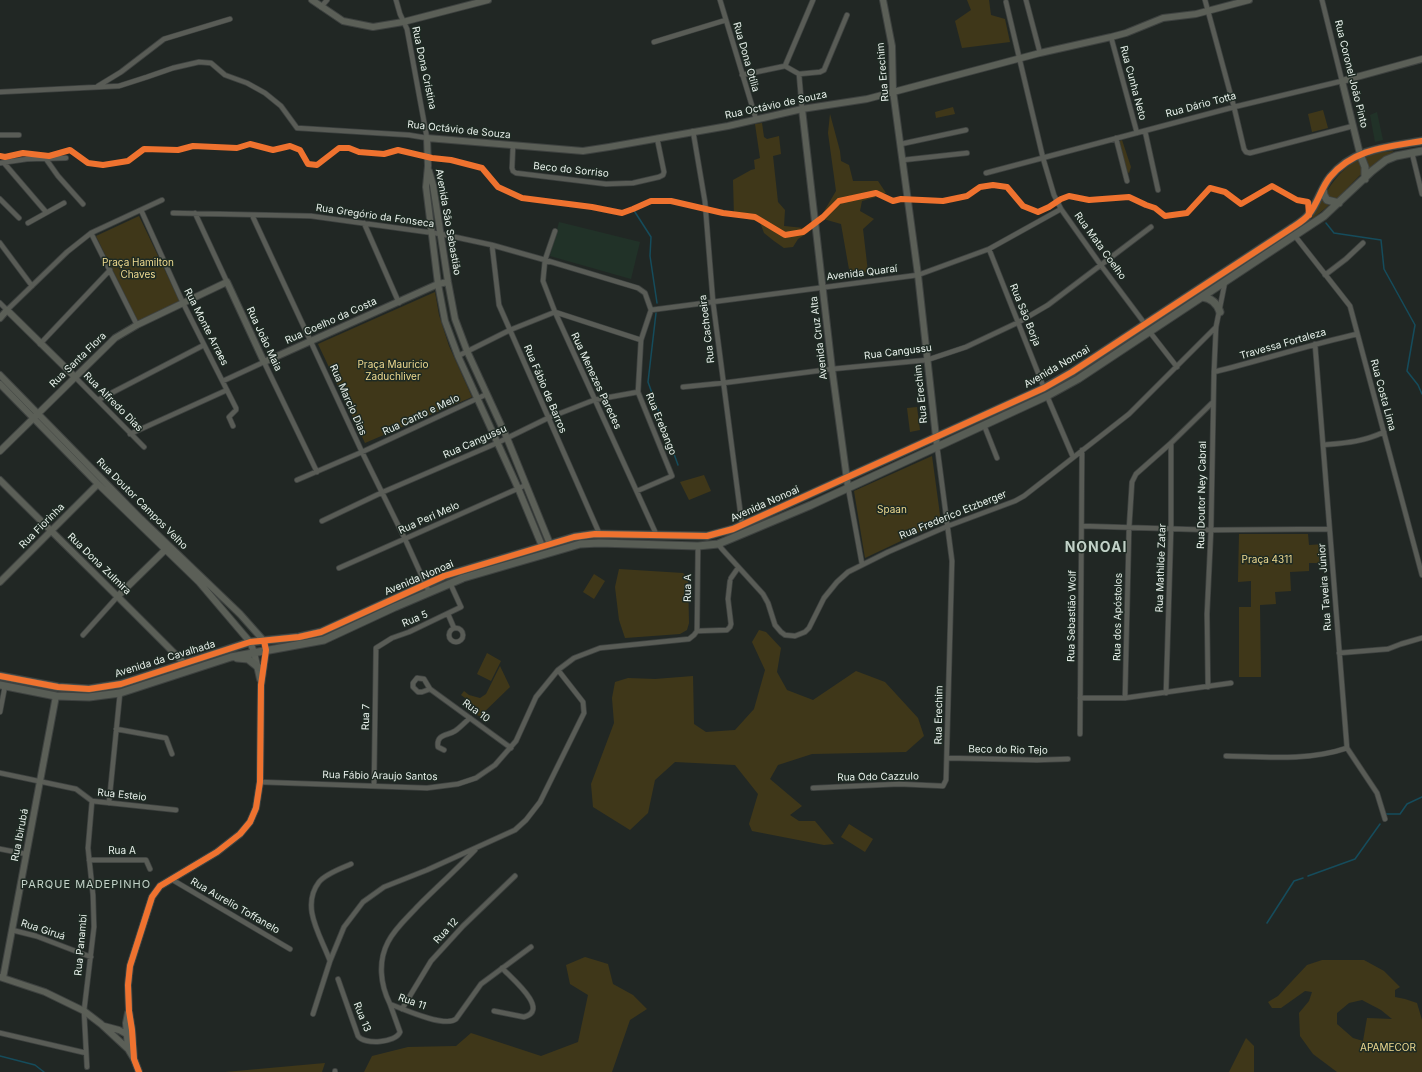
<!DOCTYPE html>
<html>
<head>
<meta charset="utf-8">
<style>
	body { margin:0 }
	canvas { display:block; background:#212724 }
</style>
</head>
<body>
<canvas width="1422" height="1072"></canvas>
<script>
const ctx = document.querySelector('canvas').getContext('2d');
ctx.lineJoin = 'round';
function fill(path, color) { ctx.fillStyle = color; ctx.fill(path, 'evenodd'); }
function trace(path, color, width, dash) { ctx.strokeStyle = color; ctx.lineWidth = width; ctx.lineCap = dash ? 'butt' : 'round'; ctx.setLineDash(dash || []); ctx.stroke(path); }
function write(font, color, halo, rows, align = 'center') {
  ctx.font = font + ' Inter,sans-serif'; ctx.lineWidth = 3; ctx.setLineDash([]); ctx.textBaseline = 'middle'; ctx.strokeStyle = halo; ctx.fillStyle = color; for (const [text, x, y, turn = 0] of rows) {
    ctx.save(); ctx.translate(x, y); ctx.rotate((+turn || 0) * Math.PI / 180); ctx.textAlign = isNaN(turn) ? turn : align; if (halo) ctx.strokeText(text, 0, 0); ctx.fillText(text, 0, 0); ctx.restore();
  }
}
fill(new Path2D(`
	M1377,112L1383,140L1375,142L1370,115Z
	M559,222L640,242L631,279L550,256Z`), '#213228');
fill(new Path2D(`
	M967,0H989L991,15L1005,19L1010,42L962,48L955,21L971,10Z
	M953,107L955,114L936,118L935,112Z
	M1323,110L1328,128L1312,132L1308,114Z
	M830,114L840,151L841,161L849,165L853,181H878L886,193L872,194L876,197L862,201L860,211L874,219L863,229L868,272L850,275L841,224L820,218L836,191L828,133Z
	M762,123L764,137L767,139L779,136L781,154L773,156L778,202L785,210L784,226L804,228L809,232L798,239L793,247L784,248L774,241L764,233L760,222L734,216L733,180L751,170L755,169L754,160L760,158L755,124Z
	M1122,140L1131,167L1129,173L1125,171L1118,142Z
	M1394,151L1359,176L1339,197L1311,220C1326,192 1339,163 1373,154C1379,152 1387,152 1394,151Z
	M139,216L180,302L138,322L96,236Z
	M435,292L439,315L449,346L472,397L365,443L318,344Z
	M917,407L920,430L910,432L907,408Z
	M932,456L941,522L865,558L854,491Z
	M704,475L711,491L689,500L680,482Z
	M1239,534H1308L1309,545L1325,544L1327,563H1309V571L1290,572L1291,591L1275,592L1276,604L1260,605L1261,677H1239V607H1251V581L1238,582Z
	M619,569L683,573L688,578L689,623L687,630L680,634L625,638L619,620L615,587Z
	M594,574L605,581L594,599L583,592Z
	M759,630L766,632L781,648L777,672L787,690L813,700L856,671L885,682L918,718L924,736L906,752L812,754L778,765L770,779L802,806L790,815L799,821H815L834,844L824,845L752,831L749,824L758,794L735,765L675,762L655,780L648,813L630,830L593,807L591,784L614,723L612,698L615,682L628,678L655,679L693,676L694,724L706,732L735,730L754,709L765,670L752,642Z
	M487,653L501,661L491,681L477,674Z
	M500,666L510,687L480,716L476,715L464,706L468,700L461,695L464,691L469,695L480,698L486,694Z
	M849,824L873,839L865,852L841,837Z
	M585,957L608,964L613,984L633,995L647,1009L630,1020L612,1072H364L372,1056L408,1047L456,1046L471,1033L541,1056L578,1042L588,995L570,984L566,965Z
	M1322,960H1364L1384,971L1400,987L1395,990V997L1405,999L1417,1003L1422,1020V1072H1337L1313,1054L1300,1036L1299,1013L1309,1001L1312,992L1305,991L1281,1008H1272L1268,1002L1278,996L1307,965ZM1362,1000L1381,1010L1392,1019L1367,1018L1363,1041L1353,1038L1337,1024V1013L1349,1003Z
	M1246,1038L1254,1046V1072H1229Z
	M325,1063L322,1072H225Z`), '#3f3719');
trace(new Path2D(`
	M0,156L5,157L23,153L49,156L70,150L88,163L103,165L128,161L144,149L178,150L193,146L237,148L250,144L273,150L290,146L300,150L308,164L317,165L339,148H349L359,152L384,154L398,150L425,156
	M431,158L451,160L482,168L498,187L522,198L592,207
	M1061,199L1069,196L1089,200L1129,197L1146,205L1155,208L1165,216L1187,213L1210,188L1225,192L1241,204L1272,186L1297,200L1308,202
	M918,200L943,201L967,196L980,187L993,185L1007,187L1023,206L1038,212L1049,207
	M604,209L622,213L633,209L651,201H671L723,213L755,217L785,235L803,232L810,227
	M633,209L651,237L650,256L657,303
	M823,217L839,201L876,193L893,201L901,199
	M1326,223L1334,233L1381,240L1384,269L1415,325L1407,371L1418,385L1422,394
	M656,313L648,382L678,465
	M1386,814H1400L1407,804L1422,797
	M1308,876L1355,859L1380,824
	M1267,923L1294,881L1303,878
	M0,1056L35,1065L44,1072`), '#154c5c', 1.5);
const street = new Path2D(`
	M720,0L756,119
	M1026,0L1040,53
	M1205,0L1234,107L1244,149L1246,152L1250,153L1353,126
	M1006,2L1043,158L1054,195L1061,209L1100,264L1145,324
	M321,7L327,0
	M1111,37L1137,133
	M654,42L726,20
	M785,66L813,0
	M799,74L802,109
	M742,75L785,66L799,74L820,72L824,70L847,15
	M98,86L121,72L164,39L230,19
	M0,92L119,86L147,77L173,68L199,62L211,63L225,75L247,83L265,93L281,106L297,128L409,135L427,138L407,29L400,14L396,0
	M693,131L705,202L713,302L742,525
	M1145,131L1158,190
	M0,135H19
	M1116,138L1127,181
	M901,144L966,130
	M513,146L512,168L513,171L516,173L606,184L633,183L659,177L663,175L664,172L657,138
	M1412,153L1422,194
	M46,159L58,176L83,204
	M903,160L967,153
	M0,163L27,159L66,158
	M4,163L46,212
	M986,173L1234,107L1342,81L1322,0
	M0,199L19,218
	M141,210L183,303L236,408V410L229,417L233,426
	M173,213L311,216L441,234L492,245L545,260L638,288L645,293L651,310L641,340L638,392L672,476L637,491
	M195,213L227,282
	M252,215L362,452L405,539L429,592
	M28,223L64,203
	M364,223L399,303
	M555,231L545,260L543,281L555,312L657,536
	M91,233L137,325
	M1295,236L1350,306L1422,575
	M0,243L32,286
	M492,245L499,305L600,535
	M989,249L1044,388
	M1325,275L1346,259L1363,243
	M0,303L7,310L67,252L91,233L162,200
	M651,310L918,275L989,249L1061,209
	M1149,331L1177,367
	M40,344L110,270
	M1315,344L1347,748L1377,793L1385,819
	M458,356L510,330L555,312L641,340
	M1214,372C1262,360 1309,345 1357,334
	M75,377L144,447
	M223,381L264,362L317,472
	M683,387L723,383L832,369L927,360L966,347L1019,322L1048,305L1151,227
	M1047,396L1073,457
	M98,400L204,345
	M984,425L997,458
	M130,434L227,390
	M1323,445C1345,443 1363,442 1384,432
	M297,480L362,452L487,394
	M848,487L862,564
	M322,521L383,492L497,443L548,418L594,400L638,392
	M1082,526L1211,530L1329,529
	M718,544L722,549L763,594L768,603L775,625L781,632L785,635L795,636L805,632L809,628L824,598L837,582L848,572L888,552L948,526L1015,501L1024,496L1129,414L1216,327
	M339,568L526,485
	M731,578L738,568
	M448,614L454,628
	M449 635a7 7 0 1 1 14 0a7 7 0 1 1-14 0Z
	M697,631L698,546
	M697,631L727,630L730,627L731,624L728,599L730,581
	M83,635L118,596
	M1339,653L1388,649L1401,644L1422,638
	M1208,687L1207,614L1211,530L1214,372L1216,327L1225,282
	M430,689L422,692H418L413,687V683L417,678L424,679L430,689L511,748
	M1166,693L1171,530V443
	M1080,698H1125L1231,683
	M1125,698L1129,529L1132,482L1136,474L1171,443L1213,402
	M0,712L5,686
	M116,729L166,738L172,754
	M1080,734L1082,450
	M444,750L438,747C436,734 447,736 455,731C460,728 465,722 470,718
	M1226,756C1265,757 1309,761 1347,748
	M948,758L1037,760L1068,759
	M0,773L76,789L92,801L176,810
	M260,782L427,788L458,784L476,778L495,765L516,741L536,697L558,670L574,658L600,648L689,639L694,635L697,631
	M374,786L376,648L392,638L409,632L461,607L450,583
	M813,788L899,784L943,786L946,780L952,561L937,446
	M109,803L120,693
	M0,849L26,854
	M475,850C457,869 437,887 418,906C408,917 395,928 388,942C378,961 380,984 390,1004C403,1009 445,1028 456,1019L481,984L531,947
	M89,860H146L150,869
	M171,879L290,949
	M12,930L36,936L91,957
	M330,961C321,936 300,907 319,882C325,874 342,868 351,864
	M338,979L358,1036C364,1045 396,1043 400,1032L390,1004
	M402,1009L431,961L463,926L515,876
	M494,1011L524,1017C551,1010 510,977 502,968
	M313,1014L330,961L344,927L363,902L384,887L427,870L515,830L526,820L540,802L584,713L583,702L558,670
	M0,1033L86,1053
	M87,1067L84,1011L94,927L93,895L88,848L92,801
	M335,1072V1071`);
const secondary = new Path2D(`
	M312,0L343,21L373,27L403,22L488,0
	M883,0L892,46L893,91L918,275L937,446
	M802,109L832,369L848,487
	M1360,154L1342,81L1422,59
	M429,171L433,185L448,282L455,319L467,351L507,438L550,544
	M0,318L7,310L75,377
	M0,375L141,519L240,614L264,641L266,650L261,685L260,782L256,808L250,822L240,834L217,852L160,886L152,897L130,966L128,985L129,1011L132,1030L134,1059
	M0,384L98,484L199,582L250,642L254,652L260,679
	M0,451L115,338L137,325L227,282L264,362L438,284L448,282
	M0,480C61,541 123,601 184,663
	M542,546L518,488L458,356L445,321L438,284L426,187L428,166L427,138L583,151L609,147L728,126L802,109L867,99L1040,53L1111,37L1126,33L1163,18L1196,14L1249,0
	M0,582L98,484
	M118,596L166,549
	M0,977L45,992L84,1011L101,1024L128,1049
	M3,978L56,696
	M128,1013L126,1023L128,1049L134,1059L139,1072
	M104,1026L119,1030L128,1035`);
const primary = new Path2D(`
	M1360,154L1365,167V179
	M1323,189L1324,195L1327,200L1339,203
	M1202,297C1211,298 1217,303 1220,312
	M237,658L248,659L258,667
	M0,676L58,687L89,689L121,684L250,642L299,637L321,632L444,576L574,537L595,534L707,536L733,529L1044,388L1072,372L1290,229C1296,225 1305,220 1309,214C1318,203 1321,188 1330,177C1354,148 1388,147 1422,141
	M0,685L56,696L89,697L120,693L231,657L324,640L395,607L463,578L580,544L599,543L698,546L718,544L754,529L811,505L1047,396L1078,379L1324,216L1372,171L1386,160L1396,156L1422,151`);
trace(street, '#3e4240', 6);
trace(secondary, '#3e4240', 8);
trace(primary, '#3e4240', 9);
trace(street, '#595c56', 4.5);
trace(secondary, '#5b5f57', 6);
trace(primary, '#585d55', 7);
trace(new Path2D(`
	M0,156L5,157L23,153L49,156L70,150L88,163L103,165L128,161L144,149L178,150L193,146L237,148L250,144L273,150L290,146L300,150L308,164L317,165L339,148H349L359,152L384,154L398,150L432,158L451,160L482,168L498,187L522,198L592,207L622,213L633,209L651,201H671L723,213L755,217L785,235L803,232L823,217L839,201L876,193L893,201L901,199L943,201L967,196L980,187L993,185L1007,187L1023,206L1038,212L1049,207L1061,199L1069,196L1089,200L1129,197L1146,205L1155,208L1165,216L1187,213L1210,188L1225,192L1241,204L1272,186L1297,200L1308,202L1309,215
	M0,676L58,687L89,689L121,684L250,642L299,637L321,632L444,576L574,537L595,534L707,536L733,529L1044,388L1072,372L1290,229C1296,225 1305,220 1309,214C1318,203 1321,188 1330,177C1354,148 1388,147 1422,141
	M139,1072L134,1059L132,1030L129,1011L128,985L130,966L152,897L160,886L217,852L240,834L250,822L256,808L260,782L261,685L266,650L264,641`), '#ef722f', 6);
write('10px', '#e8f0eb', '#1e2a23', [
	["Rua Dona Otília",746,57,74],
	["Rua Dona Cristina",424,68,78],
	["Rua Erechim",883,72,-95],
	["Rua Coronel João Pinto",1351,74,76],
	["Rua Cunha Neto",1133,83,75],
	["Rua Octávio de Souza",776,105,-12],
	["Rua Dário Totta",1201,105,-15],
	["Rua Octávio de Souza",459,130,6],
	["Beco do Sorriso",571,170,6],
	["Rua Gregório da Fonseca",375,216,8],
	["Avenida São Sebastião",448,222,80],
	["Rua Mata Coelho",1100,246,54],
	["Avenida Quaraí",862,273,-7],
	["Rua São Borja",1025,315,68],
	["Rua Coelho da Costa",331,321,-24],
	["Rua Monte Arraes",206,327,63],
	["Rua Cachoeira",707,329,-97],
	["Avenida Cruz Alta",819,338,-97],
	["Rua João Maia",264,339,65],
	["Travessa Fortaleza",1283,344,-16],
	["Rua Cangussu",898,352,-7],
	["Rua Santa Flora",78,360,-44],
	["Avenida Nonoai",1057,367,-30],
	["Rua Menezes Paredes",596,381,65],
	["Rua Fábio de Barros",545,389,67],
	["Rua Erechim",921,394,-96],
	["Rua Costa Lima",1383,395,75],
	["Rua Marcio Dias",348,400,66],
	["Rua Alfredo Dias",113,402,45],
	["Rua Canto e Melo",421,415,-25],
	["Rua Erebango",661,424,68],
	["Rua Cangussu",475,442,-24],
	["Rua Doutor Ney Cabral",1202,495,-89],
	["Rua Doutor Campos Velho",142,504,45],
	["Avenida Nonoai",765,504,-24],
	["Rua Frederico Etzberger",953,515,-22],
	["Rua Peri Melo",429,518,-24],
	["Rua Fiorinha",42,526,-45],
	["Rua Dona Zulmira",99,564,44],
	["Rua Mathilde Zatar",1161,568,-88],
	["Avenida Nonoai",419,578,-23],
	["Rua Taveira Júnior",1325,587,-94],
	["Rua A",688,588,-89],
	["Rua Sebastião Wolf",1072,616,-89],
	["Rua dos Apóstolos",1118,617,-89],
	["Rua 5",415,619,-23],
	["Avenida da Cavalhada",165,659,-17],
	["Rua 10",476,711,36],
	["Rua Erechim",939,715,-89],
	["Rua 7",366,717,-89],
	["Beco do Rio Tejo",1008,750,1],
	["Rua Fábio Araujo Santos",380,776,1],
	["Rua Odo Cazzulo",878,777,-1],
	["Rua Esteio",122,795,6],
	["Rua Ibirubá",20,835,-79],
	["Rua A",122,851],
	["Rua Aurelio Toffanelo",235,906,30],
	["Rua Giruá",43,930,18],
	["Rua 12",446,931,-47],
	["Rua Panambi",81,945,-85],
	["Rua 11",412,1002,20],
	["Rua 13",362,1017,68]
]);
write('10px', '#efda90', '#1e2a23', [
	["Praça Hamilton",138,263],
	["Chaves",138,275],
	["Praça Mauricio",393,365],
	["Zaduchliver",393,377],
	["Spaan",892,510],
	["Praça 4311",1267,560],
	["APAMECOR",1388,1048]
]);
ctx.letterSpacing = '1px';
write('11px', '#c2d2c8', '#1e2a23', [
	["PARQUE MADEPINHO",86,885]
]);
ctx.letterSpacing = '0px';
ctx.letterSpacing = '1px';
write('bold 14px', '#c2d2c8', '#1e2a23', [
	["NONOAI",1096,548]
]);
ctx.letterSpacing = '0px';
</script>
</body>
</html>
